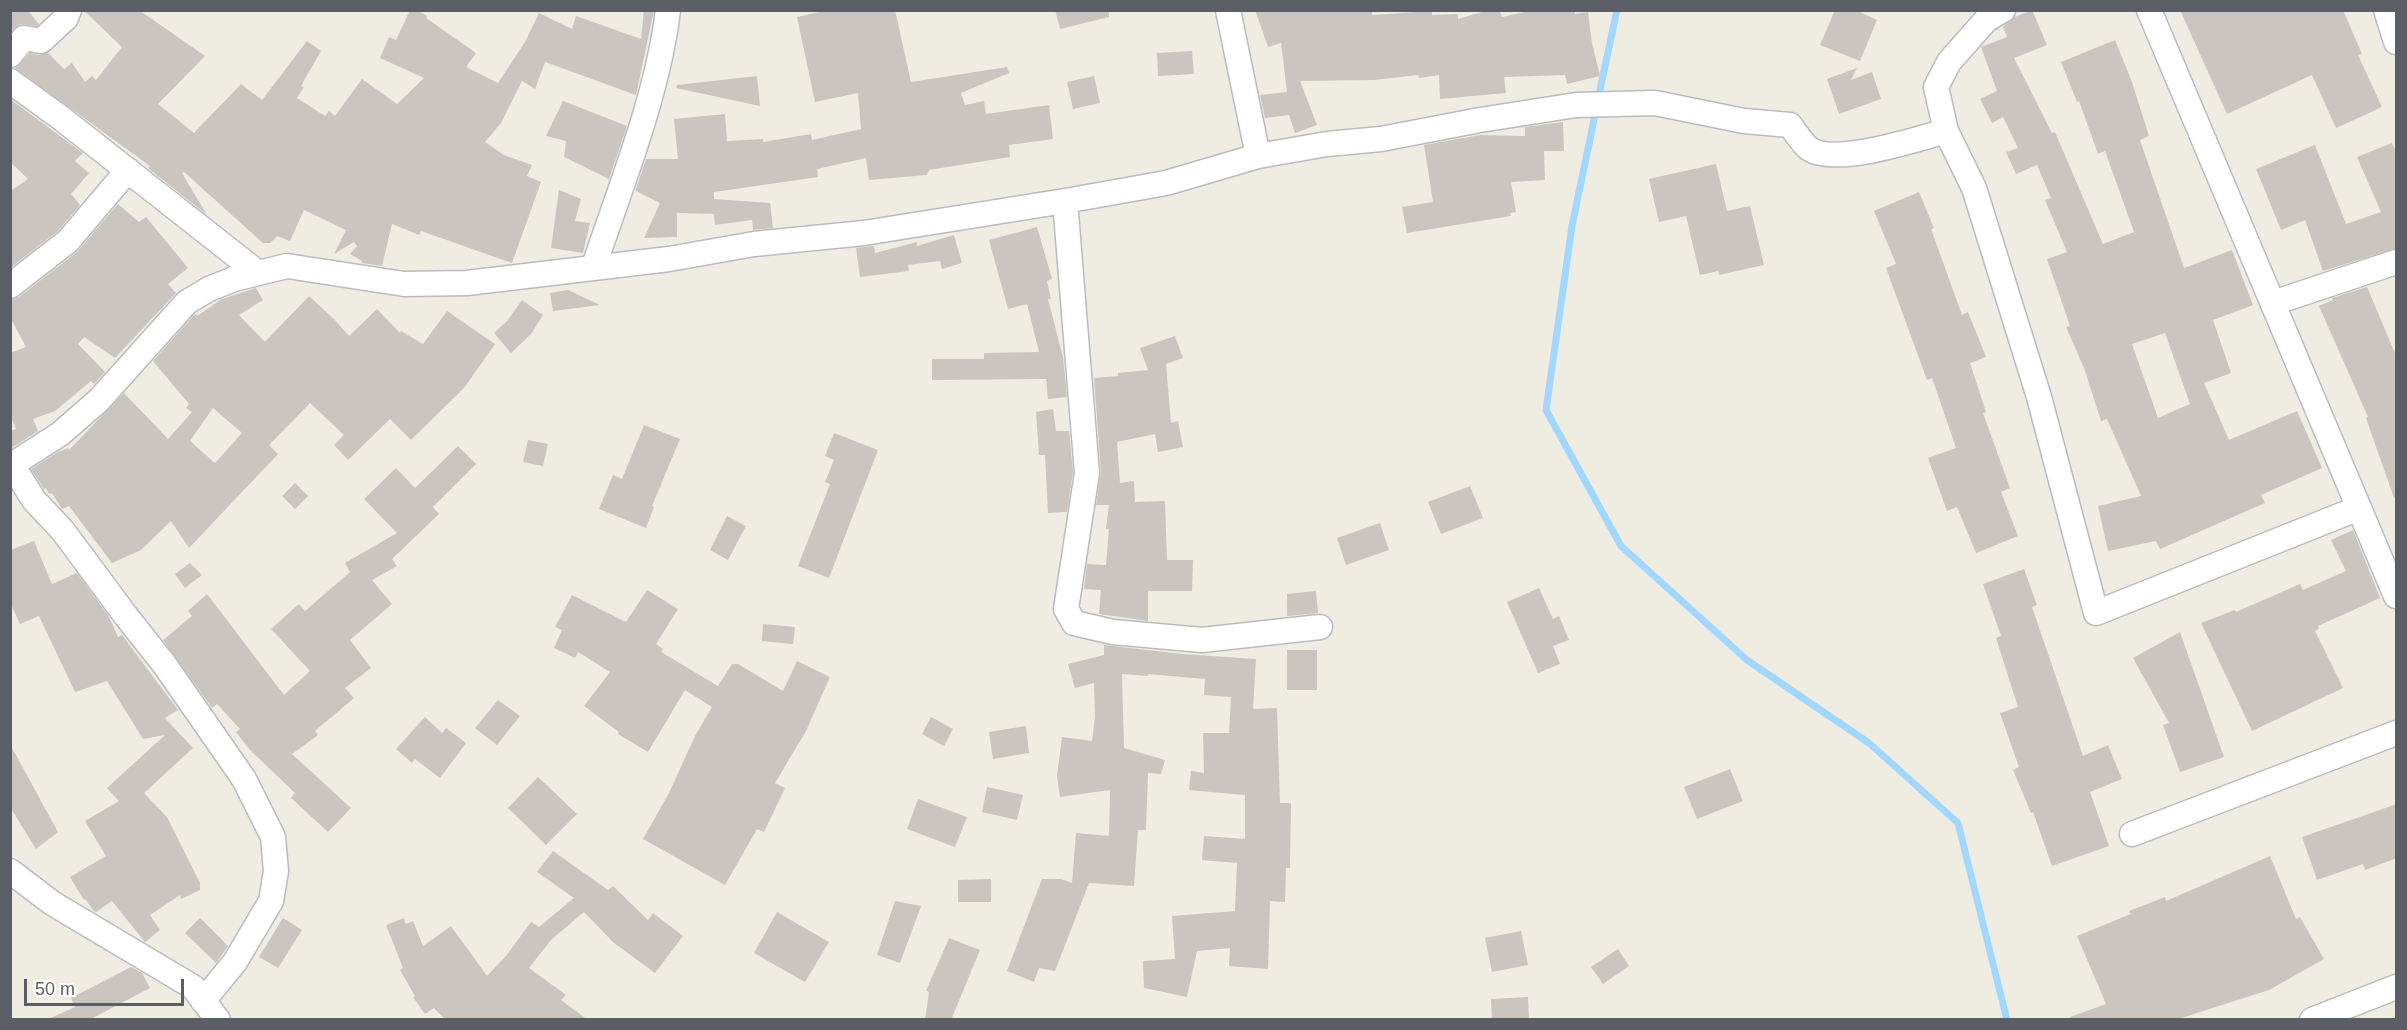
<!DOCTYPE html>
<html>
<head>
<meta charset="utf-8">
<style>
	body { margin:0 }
	#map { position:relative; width:2407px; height:1030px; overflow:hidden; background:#efece2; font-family:Arial,sans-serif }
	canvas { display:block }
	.frame { position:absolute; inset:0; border:12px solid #5b5f65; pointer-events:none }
	.scale { position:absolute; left:24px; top:979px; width:160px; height:27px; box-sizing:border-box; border:3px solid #5b5f65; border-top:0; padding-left:8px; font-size:18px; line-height:21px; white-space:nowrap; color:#5b5f65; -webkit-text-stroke:4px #fff; paint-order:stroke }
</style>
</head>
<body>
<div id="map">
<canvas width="2407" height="1030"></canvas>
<div class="frame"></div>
<div class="scale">50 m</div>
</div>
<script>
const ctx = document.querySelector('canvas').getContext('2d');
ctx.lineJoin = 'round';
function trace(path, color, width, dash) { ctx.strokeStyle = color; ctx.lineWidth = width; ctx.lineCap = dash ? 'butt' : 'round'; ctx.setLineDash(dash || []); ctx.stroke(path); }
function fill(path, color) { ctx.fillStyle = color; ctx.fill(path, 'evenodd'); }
trace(new Path2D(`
	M1598,99L1617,10
	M1596,110L1572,226L1546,410L1621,546L1747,660L1869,743L1958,823L2007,1020`), '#a2d8ff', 7);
fill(new Path2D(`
	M11,10H27L39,24L37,26L20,24L10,32Z
	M83,10H139L205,56L158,104L194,133L241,84L262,100L307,41L321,51L301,86L304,87L297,98L325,116L329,111L335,116L362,79L397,104L424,78L380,58L389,37L396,40L410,10H416L427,16L426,18L476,53L466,67L498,83L525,42L539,13L572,29L576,16L641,39L644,10H654L636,95L545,62L535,89L522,81L501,123L485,142L504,155L532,165L527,176L541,182L512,263L421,231L419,235L392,224L382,266L362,263V261L350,254L357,246L354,242L334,254L346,230L304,210L290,241L277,236L270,243H263L184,172L182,173L207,215L148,168L150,166L15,68L30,53L39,55L48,53L64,69L72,63L85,82L92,76L96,80L122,47Z
	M828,10H895L911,82L1007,67L1009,73L961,93L965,105L984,101L986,114L1049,105L1053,139L1009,145L1010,157L929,170L927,175L869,180L866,158L817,169L818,177L714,192V199L770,203L773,228L753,230L752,220L715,225L714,214L677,213V237L644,238L660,203L636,191V189L646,159H678L674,119L725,114L727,141L763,139V142L811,134L812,140L861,129L858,93L815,102L797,17Z
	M1055,10H1109V17L1060,29Z
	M1255,10L1372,12V15L1432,11V15L1458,14V19L1489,10H1500L1502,17L1533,10H1575V14L1588,12L1592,43L1600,76L1567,84L1565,75L1504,77L1506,93L1440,99L1439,75L1419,78L1418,75L1374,80L1300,81L1317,125L1295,133L1289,115L1265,118L1260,95L1287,92L1281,43L1268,47Z
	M1835,10H1856L1877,20L1860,61L1820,45Z
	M2032,10L2047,45L2014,58L2052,133L2055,132L2103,244L2134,232L2105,151L2098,154L2079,101L2077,102L2061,62L2115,40L2132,82L2149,136L2140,140L2184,268L2232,250L2253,305L2213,320L2231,373L2204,383L2229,440L2297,411L2322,468L2261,495L2265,503L2160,549L2156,541L2108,551L2098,506L2141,496L2107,419L2101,421L2084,368L2066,327L2070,326L2047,259L2067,252L2045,200L2051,198L2037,165L2016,174L2006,152L2018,148L2003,117L1992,123L1980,99L1997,91L1981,47L2007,37L2003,27L2015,17ZM2165,333L2190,404L2158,418L2132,344Z
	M2180,10H2343L2362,54L2358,55L2382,107L2336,128L2312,75L2227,114Z
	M1192,51L1194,74L1158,76L1157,53Z
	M1857,68L1851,80L1872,72L1881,99L1839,114L1827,79Z
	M757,76L760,106L676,88L677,85Z
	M1094,76L1100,103L1073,109L1067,82Z
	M10,99L83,153L75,161L89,173L71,194L80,205L58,231L10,268V191L28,179L10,162Z
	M563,101L627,126L609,179L564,157L566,141L546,136Z
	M1563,122L1564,151H1544L1545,180L1511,182L1516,212L1510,213L1511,216L1407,233L1402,207L1433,202L1424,145L1480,135L1525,136V127Z
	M2392,143L2397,154V248L2323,271L2305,220L2281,230L2256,169L2315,145L2346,224L2381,212L2357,157Z
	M1716,164L1727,211L1750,206L1764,265L1719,275L1718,271L1700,275L1686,216L1659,222L1649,179Z
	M559,190L581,199L575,221L590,223L583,253L551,248Z
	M1919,192L1934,228L1931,229L1962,315L1968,312L1986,357L1970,363L1986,412L1983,413L2010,488L2001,492L2018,536L1976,553L1957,507L1947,511L1928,458L1956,448L1932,378L1927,380L1886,268L1896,264L1874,211Z
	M118,204L139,222L146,217L188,268L168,284L176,293L115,358L84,337L78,344L105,372L94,384L91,381L55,411L33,419L38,431L10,449V431L16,429L10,414V353L26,347L10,317V300L19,297L77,252Z
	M1037,227L1052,279L1047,281L1051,299H1048L1063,357L1067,397L1048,399L1046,379L932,380V359H984V353L1039,352L1027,304L1008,309L989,240Z
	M954,235L962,263L942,269L940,261L908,265L909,271L860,277L856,248L874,246L875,253L917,242V246Z
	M2367,287L2397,358V497L2394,498L2366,418L2368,417L2319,306L2333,300L2332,298Z
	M256,288L263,300L239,315L265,342L309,296L335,320L349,336L377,309L400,333L401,331L423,344L447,311L495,344L464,388L411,440L390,419L348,460L334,445L344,435L310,403L269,445L278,454L189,548L171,521L141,550L112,563L69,506L62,509L52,493L49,494L46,488L44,489L31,469L58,452L68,448L69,450L124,393L168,439L192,412L186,408L189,404L153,361L195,314L197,316L222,299ZM213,408L242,433L215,463L190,441Z
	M568,290L600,305L553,311L550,293Z
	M522,300L543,315L531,334L511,353L494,333L507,321Z
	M1175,336L1183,358L1166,364L1171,423L1178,421L1183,447L1158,452L1155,434L1117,442L1120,483L1134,481L1135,502L1165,501L1167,560H1193L1192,591H1148V621L1099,614L1101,590L1084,589L1087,564L1106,565L1109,529H1106L1109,505H1096L1101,472L1094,378L1118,376V373L1148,370L1140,348Z
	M1053,409L1056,431H1069L1073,472L1067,512L1048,513L1045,455H1039L1036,412Z
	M644,425L680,439L652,506L654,507L646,528L599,509L613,475L622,479Z
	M834,433L878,450L829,578L798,566L830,484L825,482L834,460L825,456Z
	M528,440L548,444L543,466L523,462Z
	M458,446L476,464L433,507L439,514L392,559L397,566L372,580L392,604L350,640L371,668L345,688L354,698L315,731L318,735L292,754L351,808L328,832L291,798L295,793L250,750L236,732L240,729L217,704L212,708L163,640L192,616L188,611L207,594L284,695L310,671L271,629L299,604L305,611L350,572L345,563L397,533L364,499L396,468L415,488Z
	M295,483L308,496L295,509L282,496Z
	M1470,486L1483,518L1441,534L1428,502Z
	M727,516L746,526L728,560L710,550Z
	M1380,523L1389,550L1346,565L1337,538Z
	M2353,530L2380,598L2318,626L2319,629L2315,631L2343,688L2252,731L2201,623L2235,610L2236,612L2300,584L2303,590L2346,571L2331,540Z
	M34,541L52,584L77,573L108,615L118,637L122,635L178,710L165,718L193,748L144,793L167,817L200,883V890L181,899L180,895L150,915L160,930L145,942L112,901L96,912L94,911L85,899L84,900L70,877L106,856L85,821L119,801L107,788L165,735L143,739L107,681L75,692L39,616L20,624L10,602V550Z
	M190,563L202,575L185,588L175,574Z
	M2024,569L2037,605L2032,607L2083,756L2108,745L2122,779L2090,792L2109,846L2052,866L2033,812L2031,813L2013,770L2019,767L2000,713L2018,707L1996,638L2001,636L1983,584Z
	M1539,588L1553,619L1559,616L1569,640L1553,646L1560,664L1538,673L1507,602Z
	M647,590L678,609L656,644L663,649L661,652L718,686L732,664H738L783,691L797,661L830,677L806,731L775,783L785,788L764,832L757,829L725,885L643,839L669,793L695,736L712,707L685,690L648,752L618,734L619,732L584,706L610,672L578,652L575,658L554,648L562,630L555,627L572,595L626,622Z
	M1316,591L1318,613L1287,616V594Z
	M763,624L795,627L793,644L762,641Z
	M2180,632L2224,757L2180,772L2163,725L2169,723L2133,658Z
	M1104,645L1182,654L1256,659L1253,709L1277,708L1280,803H1291L1290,868H1286L1285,902L1270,901L1268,969L1229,966L1230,948L1197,951L1187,997L1144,988L1143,961L1175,959L1172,916L1235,911L1237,863L1202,860L1204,836L1245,839V795L1189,790L1191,771L1204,773L1203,733H1229L1231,697L1204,695L1205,679L1148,674V676L1122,674L1124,748L1165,760L1161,774L1148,773L1146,830H1138L1134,886L1089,883L1055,971L1039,968L1034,982L1007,971L1042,879H1061L1072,883L1076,833L1109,836L1110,790L1060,797L1057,776L1062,737L1092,741L1095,717L1094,683L1075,688L1068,664L1104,655Z
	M1287,650H1317V690H1287Z
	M498,700L520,716L497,745L475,728Z
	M425,717L442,733L446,728L466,743L440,778L415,759L412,763L396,749Z
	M931,717L953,729L944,746L922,734Z
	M1026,726L1029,753L993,759L989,732Z
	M10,744L58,832L36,849L10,807Z
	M1730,769L1743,801L1697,819L1684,787Z
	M538,777L577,814L546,845L508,808Z
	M987,787L1023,795L1017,820L982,812Z
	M918,799L967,817L955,847L907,829Z
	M2397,804V858L2365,870L2363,864L2317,880L2302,837Z
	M553,851L608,890L613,886L648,920L653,913L683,936L655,973L614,943L584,912L551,940L529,968L566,995L561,1000L588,1020H446L434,1008L425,1014L413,997L415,996L400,970L403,968L386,925L404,918L406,924L413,921L423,946L451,926L487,976L506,956L531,922L539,927L574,898L537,872Z
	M2270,856L2296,919L2300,917L2324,959L2269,990L2175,1020H2071L2070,1017L2106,1004L2077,936L2131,914L2129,911L2165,897L2166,901Z
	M991,879V902H958V880Z
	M895,901L921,906L900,963L877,955Z
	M777,912L829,942L805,982L754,953Z
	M200,918L228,946L216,963L185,933Z
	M283,918L302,930L278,968L259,957Z
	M1521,931L1528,965L1492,972L1485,938Z
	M949,938L980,950L951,1020H925L929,992L926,991Z
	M1618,949L1629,966L1603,984L1591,967Z
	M131,967L142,973L150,988L89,1020H46L75,1007L71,998Z
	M1528,997L1529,1020H1492L1491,999Z`), '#cac6bf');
const minor = new Path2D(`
	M1228,10L1258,156
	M2386,10L2396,42
	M10,55L24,38L41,41L66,18L69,10
	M10,81L61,118L257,272
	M1946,131L1936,87L1949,62L1986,20L2003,10
	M1065,201L1087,473L1066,609L1074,623L1113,632L1202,640L1320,627
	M594,266C621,185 658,95 668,10
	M10,286L68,241L128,170
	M2273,303L2396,262
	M12,465L34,500L63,531L126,616L164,664L244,779L273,837L276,871L271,901L235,962L203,1001
	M10,466L60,434L99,400L187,302L209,289L234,279L287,266L404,284L467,283L669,259L754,244L864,233L1065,201L1166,183L1258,156L1327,144L1381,139L1480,120L1576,105L1655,103L1744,121L1790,125C1795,132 1801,141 1807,147C1830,168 1918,139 1946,131L1974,188L2039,397L2096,613L2359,508L2149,10
	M2359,508L2396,596
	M2132,834L2396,733
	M10,871L52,903L193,987L218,1020
	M2312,1020L2396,987`);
trace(minor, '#b8bbc0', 27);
trace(minor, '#fff', 24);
</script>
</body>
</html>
